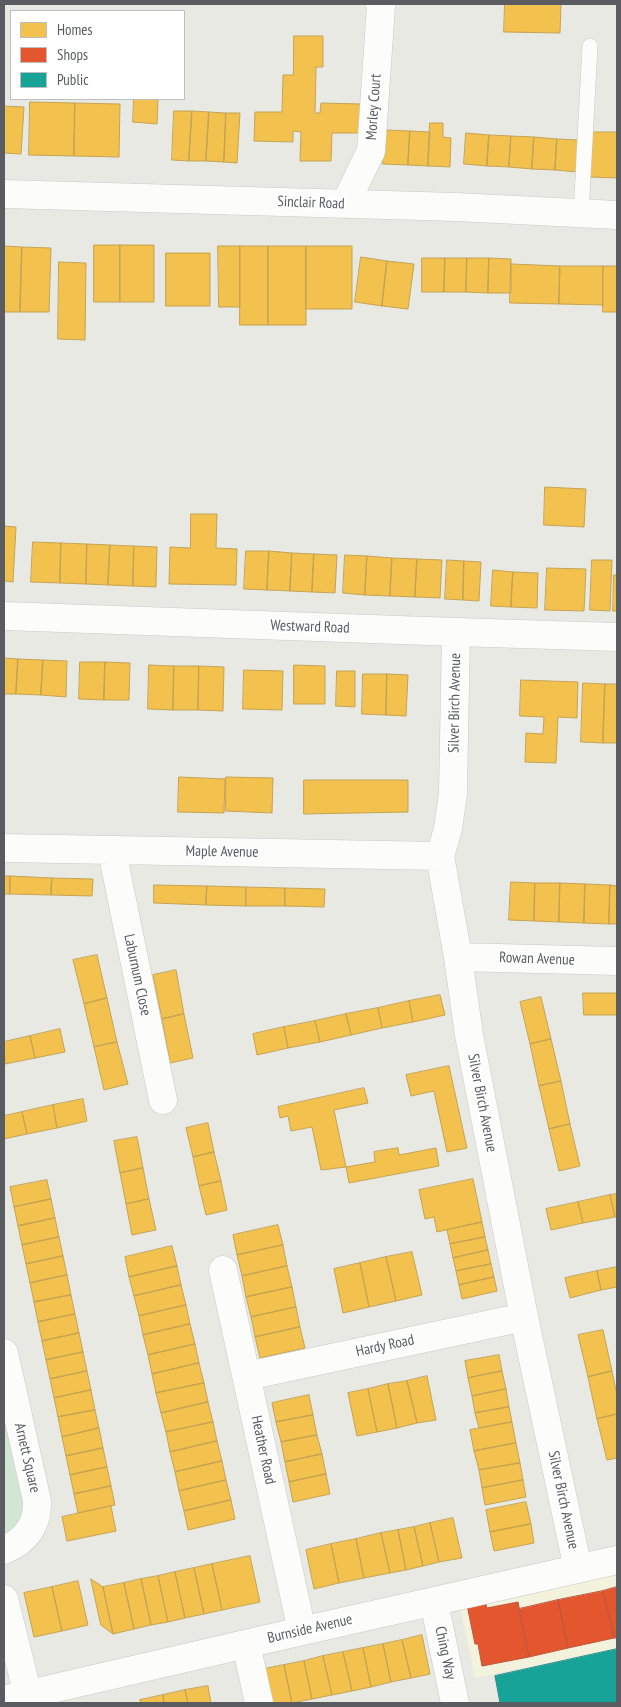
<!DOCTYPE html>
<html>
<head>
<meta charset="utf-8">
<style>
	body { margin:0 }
	#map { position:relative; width:621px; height:1707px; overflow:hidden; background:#e9e9e4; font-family:"PT Sans Narrow",sans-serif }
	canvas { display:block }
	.frame { position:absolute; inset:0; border:5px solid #5a5c62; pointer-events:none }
	.legend { position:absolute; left:10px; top:10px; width:175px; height:90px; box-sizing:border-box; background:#fff; border:1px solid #bdbec0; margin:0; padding:6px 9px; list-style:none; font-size:15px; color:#5a5c62 }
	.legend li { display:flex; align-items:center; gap:10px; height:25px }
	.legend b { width:25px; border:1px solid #bdbec0 }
</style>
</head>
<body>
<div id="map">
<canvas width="621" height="1707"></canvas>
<div class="frame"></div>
<ul class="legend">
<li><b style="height:14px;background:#f2c14e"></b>Homes</li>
<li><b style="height:14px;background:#e4572e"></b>Shops</li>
<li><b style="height:14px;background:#17a398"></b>Public</li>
</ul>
</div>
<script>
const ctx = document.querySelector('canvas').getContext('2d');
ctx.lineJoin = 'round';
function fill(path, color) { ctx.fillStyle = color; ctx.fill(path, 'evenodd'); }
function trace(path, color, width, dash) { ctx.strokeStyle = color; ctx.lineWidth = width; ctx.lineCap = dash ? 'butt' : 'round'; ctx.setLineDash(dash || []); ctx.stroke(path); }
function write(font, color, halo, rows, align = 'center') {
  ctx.font = font + ' "PT Sans Narrow",sans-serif'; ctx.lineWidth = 5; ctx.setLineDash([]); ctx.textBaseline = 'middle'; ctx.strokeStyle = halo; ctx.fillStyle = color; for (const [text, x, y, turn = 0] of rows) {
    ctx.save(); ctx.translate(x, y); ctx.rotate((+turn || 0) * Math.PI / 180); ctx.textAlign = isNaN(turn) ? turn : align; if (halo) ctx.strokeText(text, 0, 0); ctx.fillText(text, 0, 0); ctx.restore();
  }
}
fill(new Path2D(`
	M617,1561V1649L475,1678L459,1602Z`), '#f3f2dd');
fill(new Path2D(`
	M4,1402L25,1501C24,1519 19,1526 4,1536Z`), '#d1e6d3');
const homes = new Path2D(`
	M505,4H561L560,33L504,32Z
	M294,36H323V67H316L315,113H320L321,103L361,104L360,133H332L331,161H300L301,132L293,131V142L254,141L255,112H282L283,75H293Z
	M134,99H158L157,124L133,122Z
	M30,102L75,103L74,156L29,155Z
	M75,103L120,104L119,157L74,156Z
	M4,106L24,107L21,154L4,153Z
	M174,111H192L189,161L172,160Z
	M192,111L209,112L206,161H189Z
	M209,112L226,113L224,162L206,161Z
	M226,113H240L237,163L224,162Z
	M430,123H443V137L451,138L450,167L428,166Z
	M385,130L410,131L408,165L383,164Z
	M410,131L430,132L428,166L408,165Z
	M591,132H617V178L589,177Z
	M466,133L489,135L487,166L464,164Z
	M489,135L511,136L509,167L487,166Z
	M511,136L534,137L532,169L509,167Z
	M534,137L557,139L555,170L532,169Z
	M557,139L579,140L577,172L555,170Z
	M94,245H120V302H94Z
	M120,245H154V302H120Z
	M4,246L22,247L20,312H4Z
	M218,246H240V307H219Z
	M240,246H268V325H240Z
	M268,246H306V325H268Z
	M306,246H352V309H306Z
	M22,247L51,248L49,312H20Z
	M166,253H210V306H166Z
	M361,257L387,261L382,306L355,302Z
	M422,258H445L444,292H422Z
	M445,258H467L466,292H444Z
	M467,258H489L488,293L466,292Z
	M489,258L511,259V293H488Z
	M387,261L414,264L408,309L382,306Z
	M59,262L86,263L85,340L58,339Z
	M511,264L560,266L559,304L510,303Z
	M560,266H603V305L559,304Z
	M603,266H617V312H603Z
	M545,487L586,489L584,527L544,525Z
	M191,514H217L216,548L237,549L236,585L169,584L170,547L190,548Z
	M4,526L16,527L13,582L4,581Z
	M33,542L61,543L60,583L31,582Z
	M61,543L87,544L86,584L60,583Z
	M87,544L110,545L108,585L86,584Z
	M110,545L134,546L133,586L108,585Z
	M134,546L157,547L156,587L133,586Z
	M246,551H269L267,590L244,589Z
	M269,551L292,553L290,591L267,590Z
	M292,553L314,554L312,592L290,591Z
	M314,554L337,555L335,593L312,592Z
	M345,555L367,556L365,595L343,593Z
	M367,556L392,558L390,596L365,595Z
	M392,558L417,559L415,597L390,596Z
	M417,559L442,560L440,598L415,597Z
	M447,560L464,561L463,600L445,599Z
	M592,560H612L610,611L590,610Z
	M464,561L481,562L479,601L463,600Z
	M547,568L586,569L584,611L545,610Z
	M493,570L513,572L511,607L491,606Z
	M513,572L538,573L537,608L511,607Z
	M614,575H617V611H613Z
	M4,658L18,659L16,694H4Z
	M18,659L43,660L41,695L16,694Z
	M43,660L67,661L66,697L41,695Z
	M80,662H105L104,700L79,699Z
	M105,662L130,663L129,700H104Z
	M149,665L174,666L173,710L148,709Z
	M294,665L325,666V704H294Z
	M174,666H199L198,710H173Z
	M199,666L224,667L223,711L198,710Z
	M244,670L283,671L282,710L243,709Z
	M337,671H355V707L336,706Z
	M363,674H387L386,715L362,714Z
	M387,674L408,675L406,716L386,715Z
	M521,680L578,682L577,718L558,717L556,763L525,762L526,733L543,734L544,717L520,716Z
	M583,683L605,684L603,743L581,742Z
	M605,684H617V743H603Z
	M179,777L225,779L224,813L178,812Z
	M226,777L273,778L272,813L226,811Z
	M304,780H408V812L304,814Z
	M4,876H10V894H4Z
	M10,876L52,878L51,895L10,894Z
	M52,878L93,879L92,896L51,895Z
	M511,882L535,883L534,921L509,920Z
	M535,883H560L559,922L534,921Z
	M560,883L585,884L584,923L559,922Z
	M585,884L610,885L609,924L584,923Z
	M154,885L207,886L206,905L154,903Z
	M610,885L617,886V924H609Z
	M207,886L246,887V906L206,905Z
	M246,887L285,888V906H246Z
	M285,888L325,889L324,907L285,906Z
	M97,955L107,998L84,1004L73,960Z
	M176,970L184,1014L162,1019L153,975Z
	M583,993H617V1015H584Z
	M440,995L445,1015L413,1022L409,1001Z
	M541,997L551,1039L530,1044L520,1002Z
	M107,998L117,1042L94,1047L84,1004Z
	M409,1001L413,1022L382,1028L378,1008Z
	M378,1008L382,1028L351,1035L346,1014Z
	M184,1014L193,1058L170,1063L162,1019Z
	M346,1014L351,1035L320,1042L315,1021Z
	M315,1021L320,1042L288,1048L284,1027Z
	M284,1027L288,1048L257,1055L253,1034Z
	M60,1029L65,1052L35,1058L30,1036Z
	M30,1036L35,1058L5,1064L4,1042Z
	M551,1039L561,1081L539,1086L530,1044Z
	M117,1042L128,1084L104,1090L94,1047Z
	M449,1066L467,1148L447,1152L434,1091L411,1096L406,1075Z
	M561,1081L570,1124L549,1129L539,1086Z
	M364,1088L368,1103L334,1110L346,1167L321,1170L312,1127L291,1131L288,1116L280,1118L278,1107Z
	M83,1099L87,1121L57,1128L53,1105Z
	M53,1105L57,1128L27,1134L22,1112Z
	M22,1112L27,1134L4,1139V1116Z
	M208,1123L214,1152L193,1157L186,1128Z
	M570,1124L580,1166L559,1171L549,1129Z
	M137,1137L143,1168L120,1173L114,1141Z
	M398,1148L399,1155L436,1148L439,1166L349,1183L346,1167L375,1162L374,1152Z
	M214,1152L221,1181L199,1186L193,1157Z
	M143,1168L149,1199L126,1204L120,1173Z
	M473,1179L482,1222L437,1232L434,1217L425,1219L419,1190Z
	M47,1180L51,1199L14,1207L10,1187Z
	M221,1181L227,1210L206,1215L199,1186Z
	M617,1194V1216L615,1217L610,1195Z
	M610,1195L615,1217L583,1223L578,1202Z
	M51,1199L55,1218L18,1226L14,1207Z
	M149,1199L156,1230L132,1235L126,1204Z
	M578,1202L583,1223L551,1230L546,1209Z
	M55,1218L59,1237L22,1245L18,1226Z
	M482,1222L485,1237L450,1244L447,1230Z
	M278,1225L283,1245L237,1255L233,1235Z
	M59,1237L63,1256L26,1264L22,1245Z
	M485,1237L488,1250L453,1258L450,1244Z
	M283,1245L287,1266L242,1276L237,1255Z
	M172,1246L177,1266L129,1277L125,1257Z
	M488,1250L491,1264L456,1271L453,1258Z
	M412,1252L422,1295L396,1301L386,1257Z
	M63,1256L67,1275L30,1283L26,1264Z
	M386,1257L396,1301L369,1307L360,1263Z
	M360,1263L369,1307L343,1313L334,1269Z
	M491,1264L494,1277L459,1285L456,1271Z
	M177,1266L181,1285L134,1296L129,1277Z
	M287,1266L292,1287L246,1297L242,1276Z
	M617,1267V1287L601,1290L597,1271Z
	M597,1271L601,1290L570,1298L565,1278Z
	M67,1275L71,1295L34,1302L30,1283Z
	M494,1277L497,1291L462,1299L459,1285Z
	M181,1285L186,1305L139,1316L134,1296Z
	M292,1287L296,1307L251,1317L246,1297Z
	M71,1295L75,1314L38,1322L34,1302Z
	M186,1305L190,1324L143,1335L139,1316Z
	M296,1307L300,1327L255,1337L251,1317Z
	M75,1314L79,1333L42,1341L38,1322Z
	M190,1324L195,1344L148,1355L143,1335Z
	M300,1327L305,1348L260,1358L255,1337Z
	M603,1330L612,1371L588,1377L578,1335Z
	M79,1333L83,1352L46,1360L42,1341Z
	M195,1344L199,1363L152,1374L148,1355Z
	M83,1352L87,1371L50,1379L46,1360Z
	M499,1355L502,1371L468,1378L465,1361Z
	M199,1363L204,1383L156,1393L152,1374Z
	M87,1371L91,1390L54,1398L50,1379Z
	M502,1371L506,1389L472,1396L468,1378Z
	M612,1371L617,1395V1414L597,1419L588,1377Z
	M427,1376L436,1420L417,1423L407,1381Z
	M407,1381L417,1423L397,1428L388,1384Z
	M204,1383L208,1402L161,1413L156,1393Z
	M388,1384L397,1428L377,1432L368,1389Z
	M368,1389L377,1432L357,1436L348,1393Z
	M506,1389L509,1407L475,1413L472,1396Z
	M91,1390L95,1410L58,1417L54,1398Z
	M309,1395L313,1415L276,1422L272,1403Z
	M208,1402L213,1422L166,1432L161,1413Z
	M509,1407L512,1422L479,1428L475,1413Z
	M95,1410L99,1428L62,1437L58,1417Z
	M617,1414V1458L607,1460L597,1419Z
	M313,1415L317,1435L281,1442L276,1422Z
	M213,1422L217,1441L170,1452L166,1432Z
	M512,1422L516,1443L474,1451L470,1430Z
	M99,1428L103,1448L66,1456L62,1437Z
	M317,1435L322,1454L285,1462L281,1442Z
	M217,1441L222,1461L175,1472L170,1452Z
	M516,1443L520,1463L479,1470L474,1451Z
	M103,1448L107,1467L70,1475L66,1456Z
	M322,1454L326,1474L289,1482L285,1462Z
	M222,1461L226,1480L179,1491L175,1472Z
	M520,1463L523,1480L482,1488L479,1470Z
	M107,1467L111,1486L74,1494L70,1475Z
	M326,1474L330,1494L293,1502L289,1482Z
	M226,1480L231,1500L184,1511L179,1491Z
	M523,1480L526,1497L485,1505L482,1488Z
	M111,1486L115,1505L78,1513L74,1494Z
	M231,1500L235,1519L188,1530L184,1511Z
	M526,1502L531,1524L490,1532L486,1510Z
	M111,1506L116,1531L67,1541L62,1517Z
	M453,1518L462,1558L439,1562L430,1523Z
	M430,1523L439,1562L423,1566L414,1527Z
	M531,1524L534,1543L494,1551L490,1532Z
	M414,1527L423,1566L406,1570L398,1530Z
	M398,1530L406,1570L390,1573L381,1533Z
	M381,1533L390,1573L364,1578L356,1539Z
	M356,1539L364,1578L339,1583L331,1544Z
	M331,1544L339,1583L314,1589L306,1550Z
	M250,1556L260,1602L222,1610L212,1564Z
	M212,1564L222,1610L204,1614L194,1568Z
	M194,1568L204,1614L185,1618L175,1572Z
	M175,1572L185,1618L168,1622L158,1576Z
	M158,1576L168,1622L151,1625L141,1579Z
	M91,1579L103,1587L113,1634L101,1625Z
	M141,1579L151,1625L134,1629L124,1583Z
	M78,1581L88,1625L62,1631L52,1587Z
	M124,1583L134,1629L113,1634L103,1587Z
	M52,1587L62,1631L34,1637L24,1593Z
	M422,1635L430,1674L411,1678L402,1640Z
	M402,1640L411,1678L391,1682L383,1644Z
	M383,1644L391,1682L371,1687L363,1648Z
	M363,1648L371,1687L352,1691L343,1652Z
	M343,1652L352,1691L332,1695L323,1656Z
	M323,1656L332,1695L312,1699L304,1661Z
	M304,1661L312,1699L292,1703L284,1665Z
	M284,1665L292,1703H271L264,1669Z
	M208,1686L211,1703H188L185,1690Z
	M185,1690L188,1703H164L163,1695Z
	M163,1695L164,1703H141L140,1700Z`);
fill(homes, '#f2c14e');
trace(homes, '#c4a354', 1);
const shops = new Path2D(`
	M617,1587V1638H614L603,1591Z
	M603,1591L614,1638L568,1648L558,1600Z
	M558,1600L568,1648L529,1657L519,1609Z
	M485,1601L487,1608L518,1602L529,1657L482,1666L478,1644H475L467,1605Z`);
fill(shops, '#e4572e');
trace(shops, '#bb583e', 1);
const public = new Path2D(`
	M617,1649V1703H500L495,1676Z`);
fill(public, '#17a398');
trace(public, '#2b8e88', 1);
const service = new Path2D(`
	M581,214L590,46`);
const minor = new Path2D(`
	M4,194L456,207L617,215
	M345,204L371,151L381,6L380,4
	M4,616L456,632L617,637
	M456,632L453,793L448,829L440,856L458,957L469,1035L524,1317L578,1569
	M4,848L440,856
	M115,850V866L163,1100
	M458,957L617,961
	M223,1270L302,1631
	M4,1353L37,1501C38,1525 26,1541 4,1550
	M247,1376L524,1317
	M4,1599L30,1703
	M434,1602L455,1703
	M246,1644L259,1703
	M4,1700L302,1631L617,1560`);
trace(service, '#c7c7c6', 16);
trace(minor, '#c7c7c6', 29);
trace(service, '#fcfcfb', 15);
trace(minor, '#fcfcfb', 28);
write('15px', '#5a5c62', '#fff', [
	["Morley Court",374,107,-86],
	["Sinclair Road",311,203,2],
	["Westward Road",310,627,2],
	["Silver Birch Avenue",455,703,-89],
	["Maple Avenue",222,852,1],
	["Rowan Avenue",537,959,2],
	["Laburnum Close",137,975,78],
	["Silver Birch Avenue",482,1103,79],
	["Hardy Road",385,1346,-12],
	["Heather Road",263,1450,78],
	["Arnett Square",27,1458,77],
	["Silver Birch Avenue",563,1500,78],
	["Burnside Avenue",310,1629,-13],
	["Ching Way",445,1653,78]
]);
</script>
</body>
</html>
